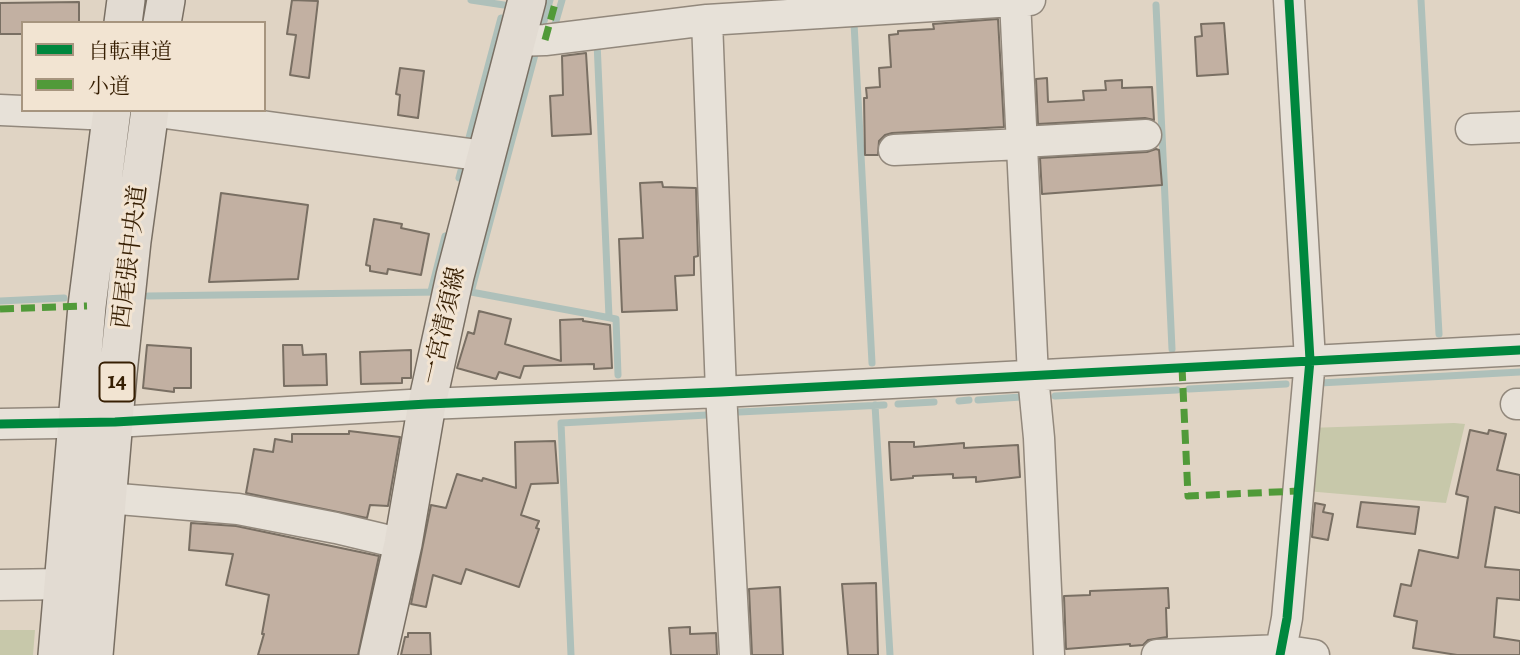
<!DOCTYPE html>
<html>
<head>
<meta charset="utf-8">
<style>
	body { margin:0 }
	#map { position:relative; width:1520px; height:655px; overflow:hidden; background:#e0d4c4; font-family:Alegreya,"Noto Serif JP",serif }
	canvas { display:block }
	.legend { position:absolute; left:21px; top:21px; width:245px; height:91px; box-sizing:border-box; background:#f2e4d2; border:2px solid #a7957f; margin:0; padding:9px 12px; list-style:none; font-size:21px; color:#361e02 }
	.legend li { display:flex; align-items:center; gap:14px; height:35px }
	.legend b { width:35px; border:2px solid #a7957f }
</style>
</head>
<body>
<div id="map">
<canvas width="1520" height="655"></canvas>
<ul class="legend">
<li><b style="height:9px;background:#00873e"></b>自転車道</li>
<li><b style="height:9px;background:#519a39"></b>小道</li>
</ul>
</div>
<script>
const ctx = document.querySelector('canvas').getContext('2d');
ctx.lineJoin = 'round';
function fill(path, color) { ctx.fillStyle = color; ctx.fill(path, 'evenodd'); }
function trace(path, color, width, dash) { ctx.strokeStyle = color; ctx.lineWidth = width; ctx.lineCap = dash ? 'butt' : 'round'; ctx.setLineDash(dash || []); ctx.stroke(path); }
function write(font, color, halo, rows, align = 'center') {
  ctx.font = font + ' Alegreya,"Noto Serif JP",serif'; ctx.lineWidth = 6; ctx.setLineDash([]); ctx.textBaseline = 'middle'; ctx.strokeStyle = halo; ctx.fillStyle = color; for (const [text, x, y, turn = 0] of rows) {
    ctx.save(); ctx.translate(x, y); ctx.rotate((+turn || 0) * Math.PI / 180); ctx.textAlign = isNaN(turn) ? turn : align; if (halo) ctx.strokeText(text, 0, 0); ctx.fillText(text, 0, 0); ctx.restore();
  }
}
fill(new Path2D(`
	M1454,423L1465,424L1446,503L1306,491L1309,428Z
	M0,630H35L33,655H0Z`), '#c7c8aa');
trace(new Path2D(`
	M471,0L504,5
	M1421,0L1439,334
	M1156,5L1172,349
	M850,23H854L872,363
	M554,28L562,0
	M541,32L550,0
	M597,42L609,317
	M469,138L501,18
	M459,178L462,167
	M431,291L445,236
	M464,292H471L537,47
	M471,292L616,319L618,375
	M148,296L441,292
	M0,301L64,298
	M1320,383L1520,372
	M1189,389L1286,384
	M1055,396L1177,390
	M978,400L1021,397
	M959,401L969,400
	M898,404L934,402
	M875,405L890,655
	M739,412L884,405
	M571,655L561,423L707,415`), '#aec0ba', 7);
const building = new Path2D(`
	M292,0L318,1L309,78L290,75L296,35L287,34Z
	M79,2V23H23V34H0V3Z
	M998,19L1004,127L892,133L885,135L879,141L878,155H865L864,98H867L866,88L880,87L879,68L891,67L889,35L898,34V31L934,29L933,24Z
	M1224,23L1228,74L1197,76L1195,37L1202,36L1201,24Z
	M586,53L591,134L552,136L550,96L563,95L562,56Z
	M400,68L424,71L418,118L398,115L400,95L396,94Z
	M1047,78L1048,102L1084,100L1083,91L1106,90L1105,81L1122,80V88L1152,87L1154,120L1145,118L1038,124L1036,79Z
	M1156,149L1159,150L1162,185L1042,194L1040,158L1147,152Z
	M662,182L663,187L696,188L698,256L694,257V275L675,276L677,310L622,312L619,239L643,238L640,183Z
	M221,193L308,205L298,279L209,282Z
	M374,219L402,224L401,228L429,234L421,275L388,269L387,274L370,271V266L366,265Z
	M479,311L511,319L505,344L561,361L560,320L583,319V321L610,325L612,368L594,369V364L524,366L520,378L499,372L496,379L457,368L468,332L474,334Z
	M147,345L191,348V388H174V392L143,388Z
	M283,345H302L303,355L326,354L327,385L284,386Z
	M411,350V378H402V383L361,384L360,352Z
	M1470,430L1488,434L1489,430L1506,434L1497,470L1520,475V513L1495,507L1485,567L1520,570V600L1497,598L1494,637L1520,641V655H1457L1413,648L1417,621L1394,616L1401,584L1411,586L1419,550L1458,558L1468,497L1456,494Z
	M349,431L400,437L388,506L370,505L367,518L246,493L254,449L273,452L275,439L292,442V434H349Z
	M555,441L558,483L531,484L521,515L539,521L536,528L539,529L519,587L466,569L461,584L433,575L426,607L411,604L431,505L446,508L457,474L482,481L483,478L516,488L515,442Z
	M889,442H914V447L964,443V448L1018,445L1020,477L976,482V477L953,478V474L913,476V478L891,480Z
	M1361,502L1419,507L1415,534L1357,527Z
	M1315,503L1325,505L1323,512L1333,514L1328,540L1312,537Z
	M191,523L236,526L379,556L358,655H258L264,634H262L269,595L226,585L233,554L189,550Z
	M876,583L878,655H848L842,584Z
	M780,587L783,655H752L749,589Z
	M1168,588L1169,608H1166L1167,637L1148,640L1143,645L1130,646V644L1066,649L1064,596L1090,595V591Z
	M690,627V634L716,633L717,655H671L669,628Z
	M408,633H430L431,655H401L405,637H408Z`);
fill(building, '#c2b0a2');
trace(building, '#796f63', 2);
const minor = new Path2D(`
	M1015,0L1033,376L1039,438L1049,655
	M707,20L721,392L735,655
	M515,41L545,40L707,20L1030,0
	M0,110L111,115
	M150,111L485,156
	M1471,129L1520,127
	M1022,142L1146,135
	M894,150L1022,144
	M1516,404H1520
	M0,424L115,422L427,404L721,392L1520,350
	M107,498L238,509L336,528L403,544
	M0,585L64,584
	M1157,655L1281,650L1314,655
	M1280,655L1287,618L1310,360L1289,0`);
const major = new Path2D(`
	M123,23L126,0
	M162,23L166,0
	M57,655L87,306L112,110
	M94,655L118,373L132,241L150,110
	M378,655L403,544L427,404L455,276L527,0`);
trace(minor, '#92887c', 33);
trace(major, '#796f63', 40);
trace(minor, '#e7e1d8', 30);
trace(major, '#e2dbd2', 37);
trace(new Path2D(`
	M545,40L556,0
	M0,309L87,306
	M1182,367L1188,496L1298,491`), '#519a39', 7, [14, 7]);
trace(new Path2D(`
	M0,424L115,422L427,404L721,392L1520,350
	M1280,655L1287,618L1310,360L1289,0`), '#00873e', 9);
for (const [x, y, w] of [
	[117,382,35]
]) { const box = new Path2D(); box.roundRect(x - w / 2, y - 19.5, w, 39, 5); ctx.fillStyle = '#f2e4d2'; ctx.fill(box); trace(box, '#361e02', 2); }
write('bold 23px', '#361e02', null, [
	["14",117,382]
]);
write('24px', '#361e02', '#f2e4d2', [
	["西尾張中央道",131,257,-83],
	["一宮清須線",445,326,-77]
]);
</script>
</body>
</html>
